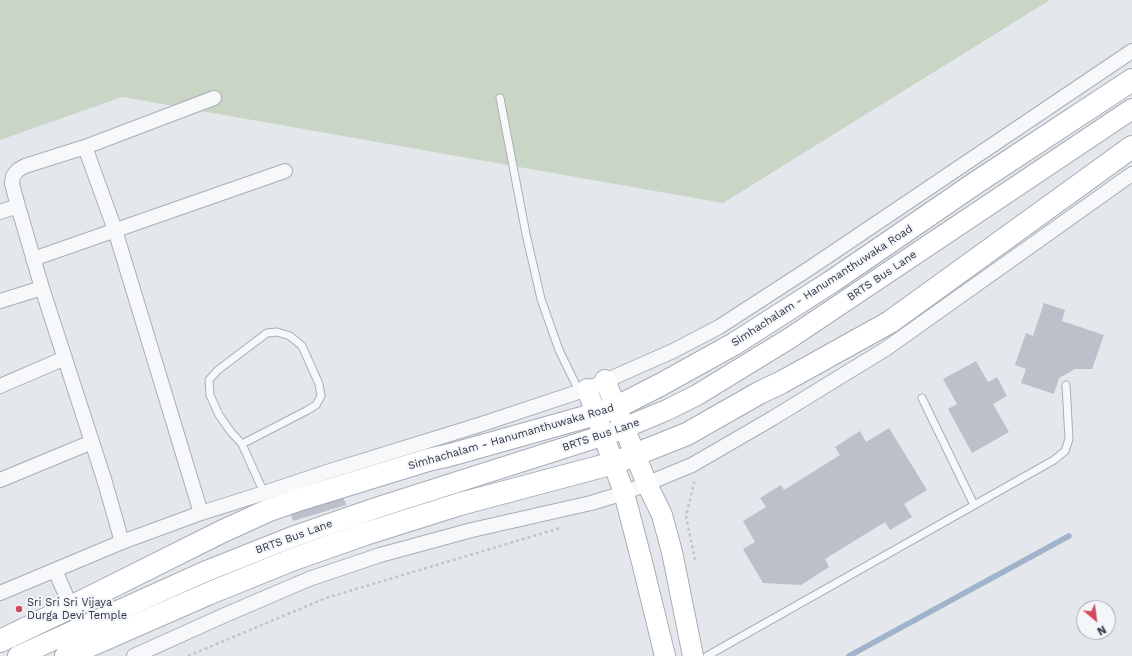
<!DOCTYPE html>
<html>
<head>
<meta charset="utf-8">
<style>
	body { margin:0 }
	#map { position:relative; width:1132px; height:656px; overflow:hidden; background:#e4e7ec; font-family:"Work Sans",sans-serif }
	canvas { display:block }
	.north { position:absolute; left:1076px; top:600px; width:40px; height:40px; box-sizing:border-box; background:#f4f6f9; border:1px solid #a4a8b1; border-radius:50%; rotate:151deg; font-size:11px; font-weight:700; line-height:16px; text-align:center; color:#2b3445 }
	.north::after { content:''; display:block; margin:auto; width:14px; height:18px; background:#d1495b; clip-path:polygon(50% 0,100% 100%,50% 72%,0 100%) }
</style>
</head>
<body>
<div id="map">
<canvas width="1132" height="656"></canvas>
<div class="north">N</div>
</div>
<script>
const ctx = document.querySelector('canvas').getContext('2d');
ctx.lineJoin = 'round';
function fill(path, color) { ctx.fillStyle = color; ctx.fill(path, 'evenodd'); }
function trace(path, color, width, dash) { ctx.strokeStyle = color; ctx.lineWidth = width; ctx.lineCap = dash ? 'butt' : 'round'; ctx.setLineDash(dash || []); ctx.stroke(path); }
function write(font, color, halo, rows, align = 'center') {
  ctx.font = font + ' "Work Sans",sans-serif'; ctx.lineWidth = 4; ctx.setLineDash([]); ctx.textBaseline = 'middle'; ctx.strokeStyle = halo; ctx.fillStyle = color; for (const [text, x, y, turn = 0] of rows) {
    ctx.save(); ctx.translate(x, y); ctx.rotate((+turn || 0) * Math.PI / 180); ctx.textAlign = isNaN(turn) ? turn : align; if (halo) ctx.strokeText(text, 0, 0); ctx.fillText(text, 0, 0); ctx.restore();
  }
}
fill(new Path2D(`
	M0,0H1050L723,203L122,97L0,140Z`), '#c9d6c5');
trace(new Path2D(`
	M849,656L1069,536`), '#9fb4cc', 5.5);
fill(new Path2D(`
	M1044,303L1065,310L1062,321L1104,335L1092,369H1075L1059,378L1054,394L1021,383L1026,369L1015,365L1026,333L1033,336Z
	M976,361L988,382L997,377L1007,396L993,404L1009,432L972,453L948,409L957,404L943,379Z
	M889,428L927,490L904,504L912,517L890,530L885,522L825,559L829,567L801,585L763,583L743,549L755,542L743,521L766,507L760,498L781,485L784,490L840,455L835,447L860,431L866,442Z
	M342,493L346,505L293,521L289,509Z`), '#bbc0ca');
const lane = new Path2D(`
	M500,98L526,234L541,299L559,350L579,391
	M922,398L974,505
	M242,444L306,411L316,405L321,396L319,384L302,346L290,336L277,332L267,333L218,370L209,380L210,395L219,415L231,432L242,444L264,493
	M707,656L1054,460L1065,451L1069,439L1066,385`);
const street = new Path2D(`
	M85,147L115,230L201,513
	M0,212L18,206
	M33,259L285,171
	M0,301L42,288
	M0,386L65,358
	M0,480L92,442
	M122,542L104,479L42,288L18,206L12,184L13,176L18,170L25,166L85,147L214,98
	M55,570L71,607
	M0,593L122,542L201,513L264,493L327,472L479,425L587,389L673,351L719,327L810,268L1132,51
	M134,656L225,615L309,579L380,555L472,530L591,503L624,493L692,465L773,418L887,348L1132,174`);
const secondary = new Path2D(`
	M605,380L647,484L662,515L672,552L693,656
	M587,389L624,493L642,562L665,656
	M18,656L204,572L292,537L379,507L614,432L667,410L697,395L790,338L1132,109`);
const primary = new Path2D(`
	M0,641L71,607L221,532L267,511L298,500L428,460L450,455L596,414L615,408L660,385L734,344L831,282L977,182L1132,80
	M66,656L210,593L294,559L365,534L460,504L614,463L687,434L759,393L782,382L890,322L1132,147`);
trace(lane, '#a9aeb7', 9);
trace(street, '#a9aeb7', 16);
trace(secondary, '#a9aeb7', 22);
trace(primary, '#a3abb8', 24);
trace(new Path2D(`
	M695,560L686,516L694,483L695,482
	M188,656L326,598L560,528`), '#c2c5cb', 2.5, [3, 3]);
trace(lane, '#f7f8fa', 7);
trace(street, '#f7f8fa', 14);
trace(secondary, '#fff', 20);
trace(primary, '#fff', 22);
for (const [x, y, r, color] of [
	[19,609,4,"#d1495b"]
]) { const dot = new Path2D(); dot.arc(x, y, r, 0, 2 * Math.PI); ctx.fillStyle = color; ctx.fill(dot); trace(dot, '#f4f6f9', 1.5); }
write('11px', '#2b3445', '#f4f6f9', [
	["BRTS Bus Lane",882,276,-34],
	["Simhachalam - Hanumanthuwaka Road",822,286,-33],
	["BRTS Bus Lane",601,435,-19],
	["Simhachalam - Hanumanthuwaka Road",511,437,-16],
	["BRTS Bus Lane",294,537,-20]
]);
write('11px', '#2b3445', '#f4f6f9', [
	["Sri Sri Sri Vijaya",27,603],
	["Durga Devi Temple",27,616]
], 'left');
</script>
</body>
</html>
